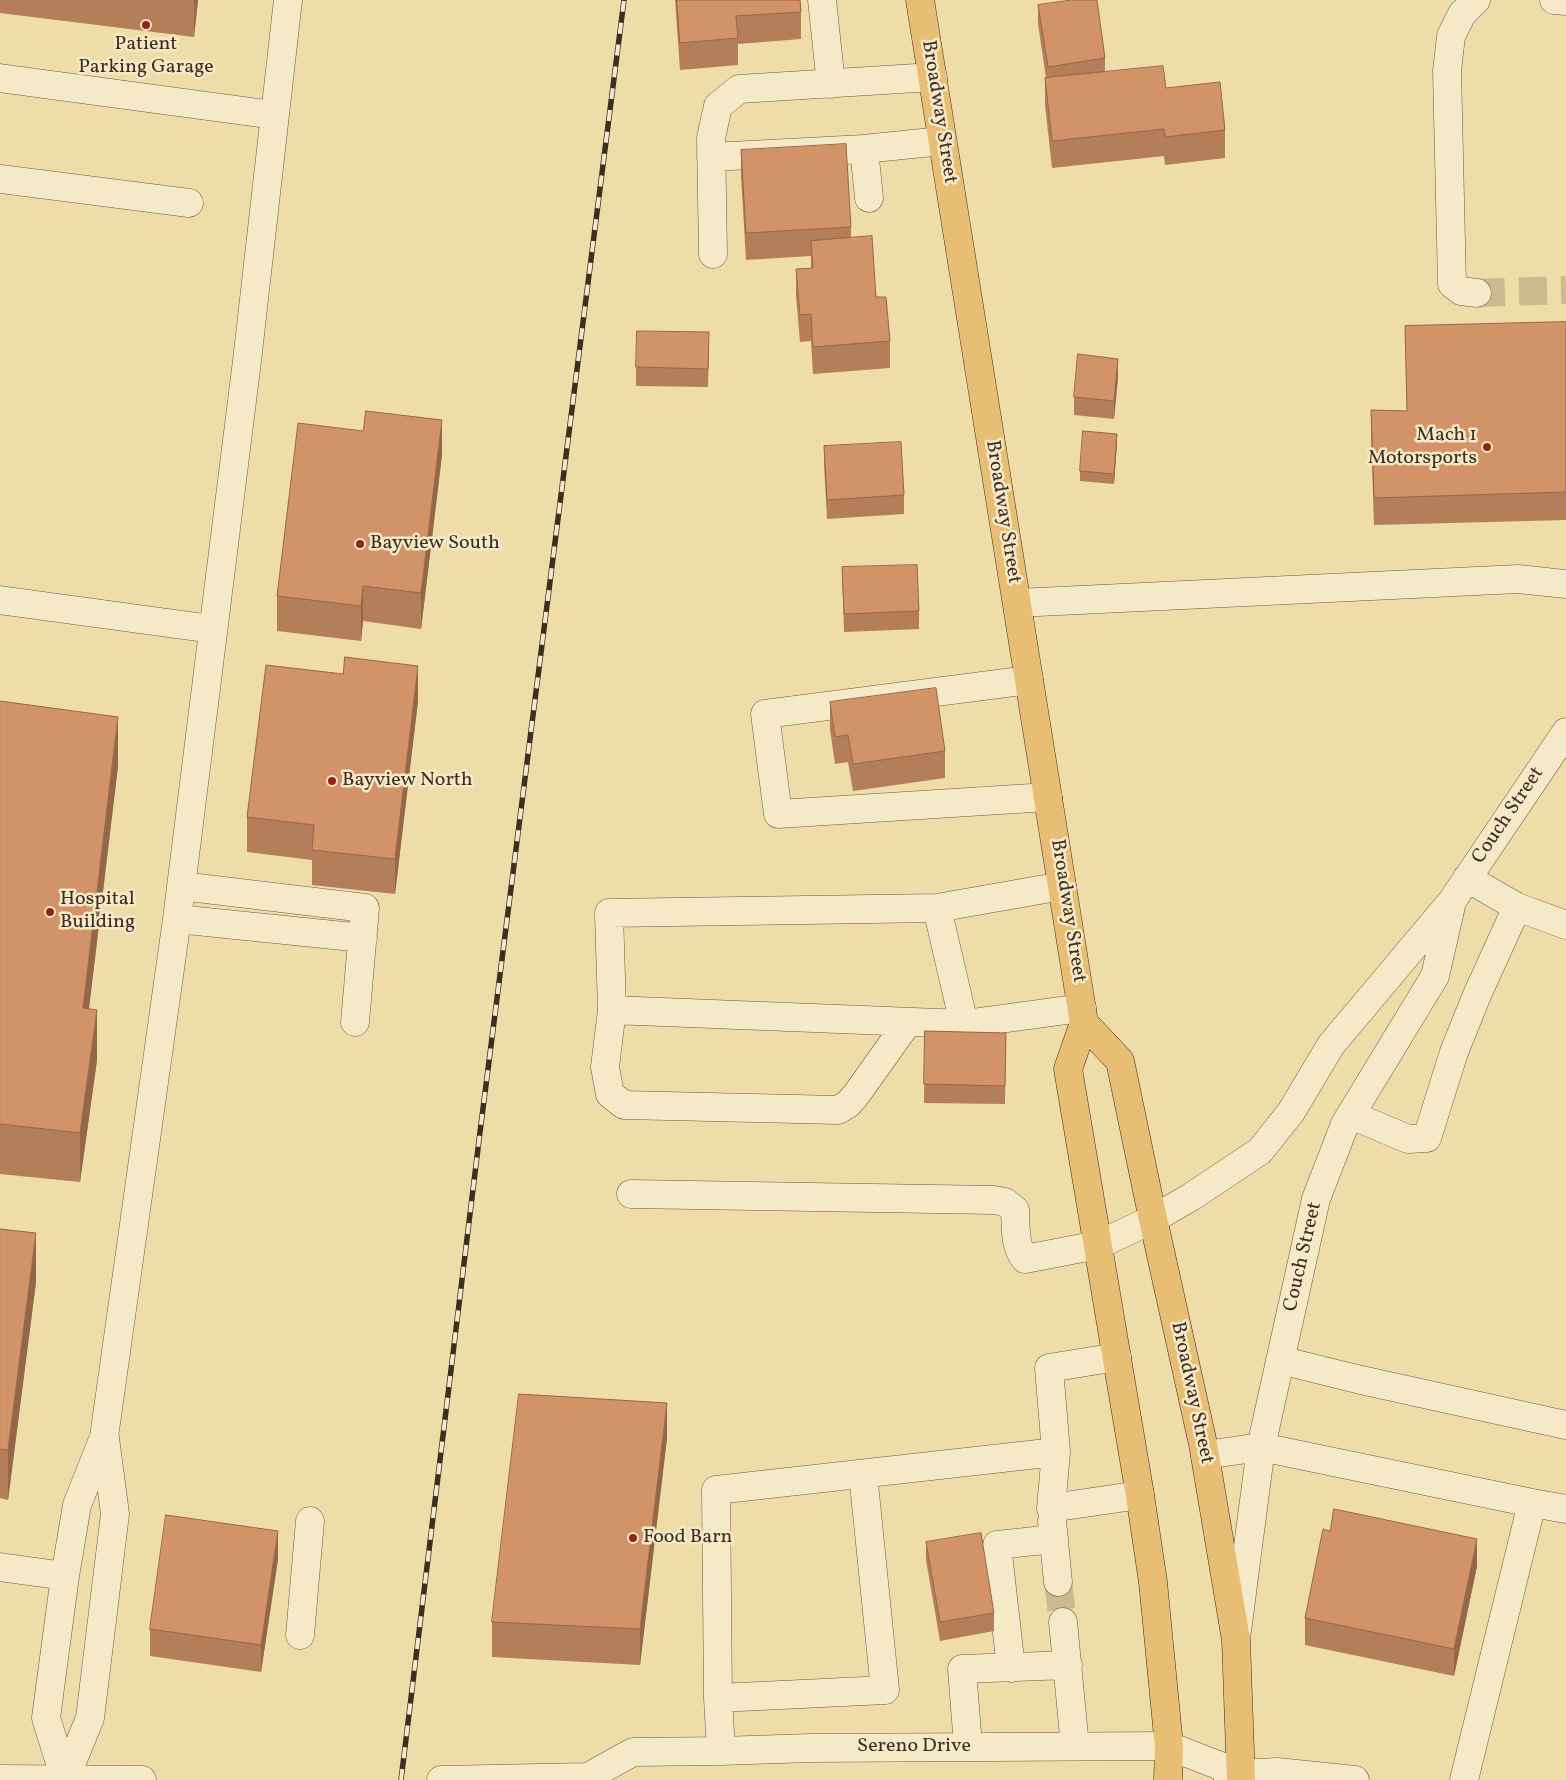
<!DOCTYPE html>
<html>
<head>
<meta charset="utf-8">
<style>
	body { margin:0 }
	canvas { display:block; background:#efdda9 }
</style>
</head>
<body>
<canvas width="1566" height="1780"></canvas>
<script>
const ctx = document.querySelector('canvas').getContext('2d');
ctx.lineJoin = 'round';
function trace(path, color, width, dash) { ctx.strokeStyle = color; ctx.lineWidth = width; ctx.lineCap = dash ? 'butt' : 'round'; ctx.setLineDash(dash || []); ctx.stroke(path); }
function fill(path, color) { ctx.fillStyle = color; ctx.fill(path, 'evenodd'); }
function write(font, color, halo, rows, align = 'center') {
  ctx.font = font + ' Vollkorn,serif'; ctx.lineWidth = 5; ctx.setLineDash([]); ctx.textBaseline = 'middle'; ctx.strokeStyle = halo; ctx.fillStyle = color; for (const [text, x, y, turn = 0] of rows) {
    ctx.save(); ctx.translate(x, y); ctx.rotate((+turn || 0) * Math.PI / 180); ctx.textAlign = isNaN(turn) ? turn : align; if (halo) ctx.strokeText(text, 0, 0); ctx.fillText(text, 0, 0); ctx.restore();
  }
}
trace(new Path2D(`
	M1477,293L1566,290
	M1058,1582L1063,1622`), '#ccba8e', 28, [28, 14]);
const minor = new Path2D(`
	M822,0L831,84
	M1476,0L1462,14L1451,36L1447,71L1452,284L1461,291L1477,293
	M1554,0L1566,1
	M0,78L274,115
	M711,157L864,149
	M0,179L189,203
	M869,198L864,149L942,141
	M713,254L711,138L718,106L739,89L933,77
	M0,600L212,629
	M1017,603L1518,579L1566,584
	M1029,680L765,714L778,814L1048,797
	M1467,878L1517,907L1566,925
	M181,886L365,908L355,1022
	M1062,886L937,908L964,1024L1082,1008
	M937,908L609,913L612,1010L964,1024
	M177,919L363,938
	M612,1010L605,1067L610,1094L624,1105L838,1110L848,1104L856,1095L908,1022
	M1351,1115L1408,1139L1427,1138L1454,1052L1477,995L1517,907
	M631,1194L994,1200L1005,1202L1015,1210C1016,1226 1014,1246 1025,1259L1098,1245L1153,1219L1191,1197L1260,1151L1291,1112L1331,1045L1452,901L1566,732
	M1117,1357L1049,1368L1056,1452L1051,1508L1140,1495
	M1280,1360L1361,1380L1566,1425
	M1205,1455L1261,1447L1532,1503
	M1052,1521L1058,1582
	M0,1567L65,1576
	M1063,1622L1075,1746
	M1237,1631L1261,1447L1316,1199L1345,1124L1435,976L1451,906
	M300,1635L310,1521
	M1011,1668L997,1545L1054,1539
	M718,1698L885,1690L863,1474
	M968,1746L962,1669L1068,1665
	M721,1751L718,1698L716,1490L1056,1452
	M0,1779L142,1780
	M65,1779L46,1718L65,1576L77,1505L104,1437L177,919L247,361L288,0
	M65,1779L90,1718L115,1514L105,1438
	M441,1780L588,1777L633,1752L721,1751L810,1748L1169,1746L1241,1774
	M1228,1780L1241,1774L1277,1772L1355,1780
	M1464,1780L1532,1503L1566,1509`);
const major = new Path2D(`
	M920,0L1084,1023L1068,1069L1140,1495L1153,1582L1169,1746L1168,1780
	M1084,1023L1120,1061L1153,1219L1203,1444L1236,1640L1241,1780`);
trace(minor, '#6a5a43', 29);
trace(major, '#3e2e21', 29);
trace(minor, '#f5e9c7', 28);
trace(major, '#e8be74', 28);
const rail = new Path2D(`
	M401,1780L480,1132L624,0`);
trace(rail, '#3e2e21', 5.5);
trace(rail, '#f5e9c7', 4, [11]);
fill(new Path2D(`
	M0,0H198L194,37L0,13Z
	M675,0H800L801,12V39L738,44V65L680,70Z
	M1038,5L1105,58V72L1166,88L1225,130V158L1165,165L1164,156L1052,168L1045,105V78H1046L1038,24Z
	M741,150L851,227V238L876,297L890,341V368L813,374L811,341L800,342L796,296V269L811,268V256L746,260L741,177Z
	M1566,322V520L1374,525L1371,437V410L1407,411L1405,326Z
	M709,351L708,387L636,386V367Z
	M1118,377L1114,419L1074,415V397Z
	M1117,443L1114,484L1080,481V471Z
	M824,446L904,495V514L827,519L824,465Z
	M442,455L421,629L363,621L361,641L277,631V596Z
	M842,567L919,611V629L844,632Z
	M0,701L118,766L89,1009L97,1060L80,1182L0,1174Z
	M418,701L395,894L312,885V860L247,852V817Z
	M830,702L945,751V778L853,791L848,762L835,764L830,730Z
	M925,1031L1006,1033L1005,1104L924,1103Z
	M0,1229L36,1282L8,1500L0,1498Z
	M667,1438L640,1665L492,1657V1622Z
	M926,1542L994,1613V1631L940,1641L926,1560Z
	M278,1559L261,1672L150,1656V1629Z
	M1477,1566L1454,1676L1305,1645V1618Z`), '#b57e5a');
fill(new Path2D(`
	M194,0H198L194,37Z
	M1118,359V377L1114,419V401Z
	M442,420V455L421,629V593Z
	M1117,434V443L1114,484V474Z
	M363,586V621L361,641V606Z
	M418,666V701L395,894V859Z
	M118,717V766L83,1057V1008Z
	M97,1010V1060L80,1182V1133Z
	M36,1233V1282L8,1500V1450Z
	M667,1403V1438L640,1665V1629Z
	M278,1531V1559L261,1672V1645Z
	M1477,1539V1566L1454,1676V1649Z`), '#94674a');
const building = new Path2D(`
	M677,0H800L801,12L736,16L738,38L680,43Z
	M1072,0H1097L1105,58L1048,67L1038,5Z
	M1163,66L1166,88L1220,82L1225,130L1165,137L1164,129L1052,141L1045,78Z
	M846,144L851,227L746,233L741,150Z
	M872,236L876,297H886L890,341L813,347L811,314L800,315L796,269L813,268L811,241Z
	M1566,322V492L1374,498L1371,410L1407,411L1405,326Z
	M637,331L709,332L708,369L636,367Z
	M1078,354L1118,359L1114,401L1074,397Z
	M366,411L442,420L421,593L363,586L361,606L277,596L298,423L363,431Z
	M1083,431L1117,434L1114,474L1080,471Z
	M901,442L904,495L827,500L824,446Z
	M917,565L919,611L844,614L842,567Z
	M345,657L418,666L395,859L312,850L314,825L247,817L266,665L343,674Z
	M936,688L945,751L853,764L848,735L835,737L830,702Z
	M0,701L118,717L83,1008L97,1010L80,1133L0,1124Z
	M925,1031L1006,1033L1005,1086L924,1084Z
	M0,1229L36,1233L8,1450L0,1449Z
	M519,1394L667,1403L640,1629L492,1622Z
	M1334,1509L1477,1539L1454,1649L1305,1618L1323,1529L1330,1531Z
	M166,1515L278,1531L261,1645L150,1629Z
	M981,1533L994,1613L940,1622L926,1542Z`);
fill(building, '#d39369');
trace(building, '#94674a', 1);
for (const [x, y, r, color] of [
	[146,25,5,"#8f2418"],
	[1487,447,5,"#8f2418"],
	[360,544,5,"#8f2418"],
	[332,781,5,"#8f2418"],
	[50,912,5,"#8f2418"],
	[633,1538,5,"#8f2418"]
]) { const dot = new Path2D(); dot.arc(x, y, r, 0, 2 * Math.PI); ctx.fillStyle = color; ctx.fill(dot); trace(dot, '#f5e9c7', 2); }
write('20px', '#3e2e21', '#f5e9c7', [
	["Patient",146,45,"center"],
	["Parking Garage",146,68,"center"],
	["Mach 1",1477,436,"right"],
	["Motorsports",1477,459,"right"],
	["Bayview South",370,544],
	["Bayview North",342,781],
	["Hospital",60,900],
	["Building",60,923],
	["Food Barn",643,1538]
], 'left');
write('20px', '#3e2e21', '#f5e9c7', [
	["Broadway Street",938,112,81],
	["Broadway Street",1002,512,81],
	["Couch Street",1509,816,-56],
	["Broadway Street",1067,911,81],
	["Couch Street",1304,1257,-77],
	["Broadway Street",1191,1393,78],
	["Sereno Drive",914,1747]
]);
</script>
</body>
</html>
